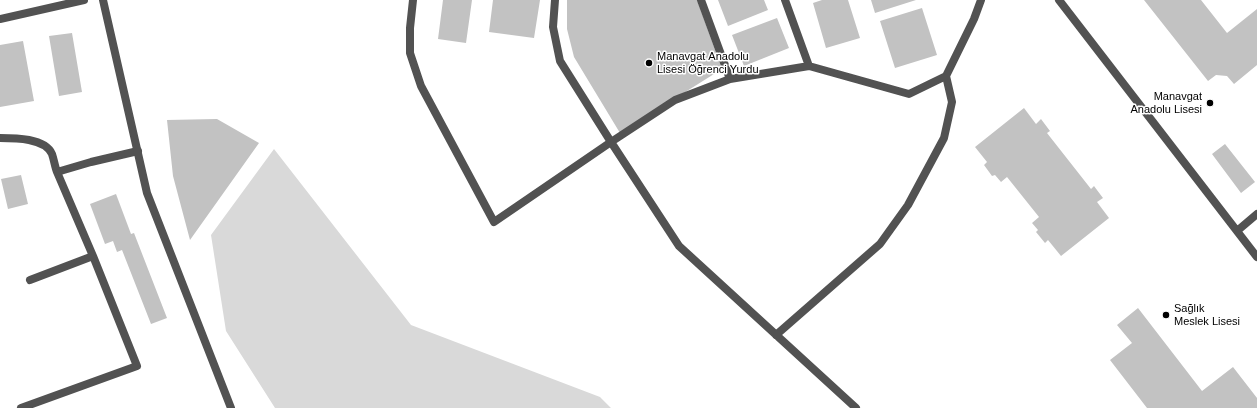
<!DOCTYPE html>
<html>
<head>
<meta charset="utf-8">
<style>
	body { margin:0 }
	canvas { display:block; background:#fff }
</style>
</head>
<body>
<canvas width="1257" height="408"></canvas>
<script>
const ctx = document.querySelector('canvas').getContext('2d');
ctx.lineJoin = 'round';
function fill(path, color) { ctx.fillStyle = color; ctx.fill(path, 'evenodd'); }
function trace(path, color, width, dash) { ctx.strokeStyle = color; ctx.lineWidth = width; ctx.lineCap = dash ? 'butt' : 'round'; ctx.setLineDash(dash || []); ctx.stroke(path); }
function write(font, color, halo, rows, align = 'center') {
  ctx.font = font + ' Helvetica,sans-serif'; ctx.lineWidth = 3; ctx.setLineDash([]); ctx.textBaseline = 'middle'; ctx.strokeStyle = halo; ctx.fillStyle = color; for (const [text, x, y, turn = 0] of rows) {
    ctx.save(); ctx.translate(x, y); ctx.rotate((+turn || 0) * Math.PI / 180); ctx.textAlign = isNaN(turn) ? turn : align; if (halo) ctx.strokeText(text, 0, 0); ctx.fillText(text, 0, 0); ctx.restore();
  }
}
fill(new Path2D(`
	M274,149L411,325L600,397L611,408H275L226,331L211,235Z`), '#d9d9d9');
fill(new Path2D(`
	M443,0H472L466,43L438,39Z
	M493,0H540L534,38L489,32Z
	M567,0H697L722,69L620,133L574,57L567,29Z
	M718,0H764L768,10L728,26Z
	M822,0H848L860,38L826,48L813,3Z
	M871,0H916L875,13Z
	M1144,0H1201L1227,33L1257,9V65L1234,84L1227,76L1216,75L1208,81Z
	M922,8L937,55L895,68L880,21Z
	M777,18L789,48L744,66L732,35Z
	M72,33L82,92L59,96L49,36Z
	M23,41L34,101L0,107V45Z
	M1024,108L1036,124L1041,119L1050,131L1047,133L1091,189L1094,186L1103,198L1097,202L1109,218L1061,256L1048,240L1045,243L1036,232L1038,230L1032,223L1039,217L1007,177L1001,182L995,175L992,176L984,165L987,162L975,147Z
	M217,119L259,143L190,240L173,176L167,120Z
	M1225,144L1255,182L1241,193L1212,154Z
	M21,175L28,204L8,209L1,179Z
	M116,194L131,234L134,233L167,318L151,324L122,250L117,252L113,241L105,244L90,204Z
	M1138,308L1202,391L1233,367L1257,398V408H1147L1110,360L1132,343L1117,325Z`), '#c2c2c2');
trace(new Path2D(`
	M0,138C15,138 45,138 52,154C54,160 55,167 57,172L91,162L138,151
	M30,280L93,256
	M21,408L137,366L93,256L57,172`), '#525252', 8);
trace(new Path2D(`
	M103,0L147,193L231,408
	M413,0L410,28V53L421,86L494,222L611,142L679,246L856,408
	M555,0L553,27L560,61L611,142L675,100L730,79L809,66L909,94L946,76L974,19L981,0
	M701,0L730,79
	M785,0L809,66
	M1059,0L1257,257
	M0,19L84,0
	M1237,231L1257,214
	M776,335L880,244L908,205L944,138L952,102L946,76`), '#525252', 8);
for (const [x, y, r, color] of [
	[649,63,4,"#000"],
	[1210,103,4,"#000"],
	[1166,315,4,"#000"]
]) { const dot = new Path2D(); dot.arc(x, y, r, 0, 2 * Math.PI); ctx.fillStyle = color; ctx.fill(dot); trace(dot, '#fff', 1.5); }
write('11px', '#000', '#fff', [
	["Manavgat Anadolu",657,57],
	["Lisesi Öğrenci Yurdu",657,70],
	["Manavgat",1202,97,"right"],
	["Anadolu Lisesi",1202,110,"right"],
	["Sağlık",1174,309],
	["Meslek Lisesi",1174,322]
], 'left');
</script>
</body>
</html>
